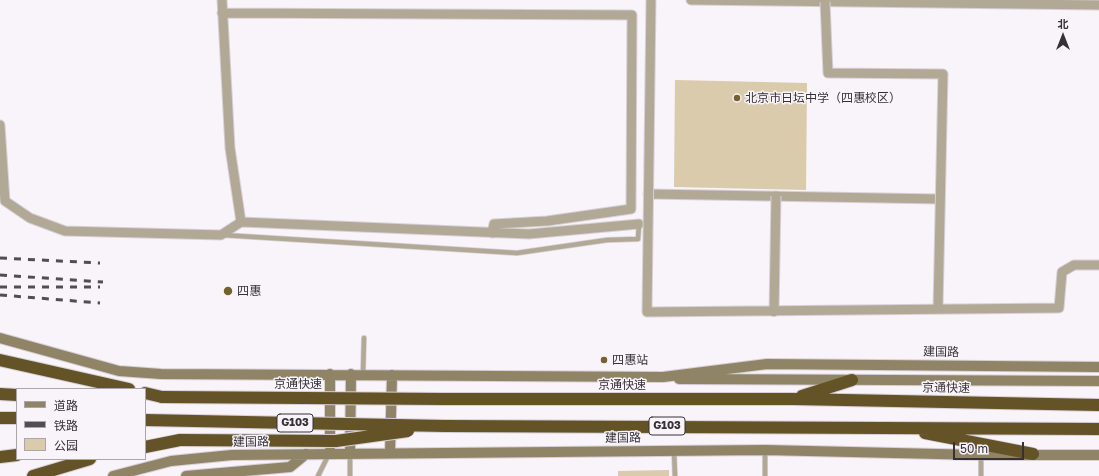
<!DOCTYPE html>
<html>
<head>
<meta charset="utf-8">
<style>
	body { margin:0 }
	#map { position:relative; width:1099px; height:476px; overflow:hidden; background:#f9f3fa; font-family:"Golos Text","Noto Sans SC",sans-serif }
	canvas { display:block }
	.legend { position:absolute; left:16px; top:388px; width:130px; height:72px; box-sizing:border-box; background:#f9f3fa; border:1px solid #aaa6ab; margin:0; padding:5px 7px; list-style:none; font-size:12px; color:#343235 }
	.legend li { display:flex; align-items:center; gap:8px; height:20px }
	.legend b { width:20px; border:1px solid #aaa6ab }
	.north { position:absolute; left:1043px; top:16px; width:40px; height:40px; -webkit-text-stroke:3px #f9f3fa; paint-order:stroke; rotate:0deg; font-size:11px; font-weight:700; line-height:16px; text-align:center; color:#343235 }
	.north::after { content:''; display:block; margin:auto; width:14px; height:18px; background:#343235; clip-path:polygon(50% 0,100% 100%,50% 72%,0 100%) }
	.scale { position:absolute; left:953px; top:442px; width:71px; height:18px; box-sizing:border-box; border:2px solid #343235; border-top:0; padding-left:5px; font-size:12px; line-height:14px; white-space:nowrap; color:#343235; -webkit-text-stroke:3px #f9f3fa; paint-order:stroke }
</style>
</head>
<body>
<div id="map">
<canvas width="1099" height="476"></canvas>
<ul class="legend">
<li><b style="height:5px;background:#908466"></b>道路</li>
<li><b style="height:5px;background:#514e52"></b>铁路</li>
<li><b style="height:11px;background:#d9cbac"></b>公园</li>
</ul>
<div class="north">北</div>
<div class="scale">50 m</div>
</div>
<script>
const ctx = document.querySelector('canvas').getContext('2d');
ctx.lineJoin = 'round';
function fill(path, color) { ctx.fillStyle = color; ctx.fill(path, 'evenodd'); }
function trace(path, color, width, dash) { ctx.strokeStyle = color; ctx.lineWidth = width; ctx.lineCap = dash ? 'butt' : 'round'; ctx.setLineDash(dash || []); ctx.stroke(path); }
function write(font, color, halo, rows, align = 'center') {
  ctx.font = font + ' "Golos Text","Noto Sans SC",sans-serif'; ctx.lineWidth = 3; ctx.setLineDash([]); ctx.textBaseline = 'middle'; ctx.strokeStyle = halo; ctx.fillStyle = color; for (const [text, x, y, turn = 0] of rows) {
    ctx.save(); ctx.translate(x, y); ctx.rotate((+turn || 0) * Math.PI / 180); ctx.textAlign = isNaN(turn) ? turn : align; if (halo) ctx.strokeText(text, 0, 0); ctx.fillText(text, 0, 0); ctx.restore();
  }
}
fill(new Path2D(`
	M675,80L807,83L806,190L674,187Z
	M669,470V476H618V471Z`), '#d9cbac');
const lane = new Path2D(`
	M222,235L517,253L607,240L638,239L639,224
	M363,374L364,338
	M674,451L675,476
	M981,455V476
	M318,476L329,454
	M350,476V453
	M765,476V450`);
const street = new Path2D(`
	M222,0L230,148L241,222
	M691,0L1099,5
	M222,13L632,15L631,209L547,221L494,224L492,233
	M0,125L5,201L30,218L65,231L221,235L241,222L529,234L639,224
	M648,194L940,199`);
const secondary = new Path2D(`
	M0,338L119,371L161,374L663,377L767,364L1099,367
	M679,379L1099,381
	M330,447V374
	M350,453L351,374
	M390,453L392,375
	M113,476L171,461L232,455L765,450L981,455H1099
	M186,476L290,467L306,454`);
const highway = new Path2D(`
	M0,360L129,389
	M145,393L162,397
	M0,394L17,395
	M802,396L852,380
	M445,399H793L1099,405
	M0,418H17
	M445,426L1099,429
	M925,433L1033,454
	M145,447L180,440
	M0,457L17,455
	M33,476L90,459`);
trace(lane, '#d6d0d7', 6);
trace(street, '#d6d0d7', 11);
trace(secondary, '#d6d0d7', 12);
trace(highway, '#d6d0d7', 14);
trace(lane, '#b1a995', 4.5);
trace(street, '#b1a995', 9);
trace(secondary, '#908466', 10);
trace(highway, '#645327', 12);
trace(new Path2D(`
	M0,258L100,263
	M0,275L103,282
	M0,287H100
	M0,295L100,303`), '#514e52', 3, [7, 7]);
const streetBridge = new Path2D(`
	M651,0L647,312L1059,308L1062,272L1074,265H1099
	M825,2L828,73L943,74L938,309
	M774,312L776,196`);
const highwayBridge = new Path2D(`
	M162,397L445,399
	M145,420L445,426
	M180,440L336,441L408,431`);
trace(streetBridge, '#d6d0d7', 11, []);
trace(highwayBridge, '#d6d0d7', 14, []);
trace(streetBridge, '#b1a995', 9);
trace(highwayBridge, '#645327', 12);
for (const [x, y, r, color] of [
	[737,98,4,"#756130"],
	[228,291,5,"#756130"],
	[604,360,4,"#756130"]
]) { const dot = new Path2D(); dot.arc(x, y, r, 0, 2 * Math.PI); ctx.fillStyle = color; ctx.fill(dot); trace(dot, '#f9f3fa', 1.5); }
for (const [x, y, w] of [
	[295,423,36],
	[667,426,36]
]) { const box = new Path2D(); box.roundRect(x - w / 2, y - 9, w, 18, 3); ctx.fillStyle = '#f9f3fa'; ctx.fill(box); trace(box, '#343235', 1); }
write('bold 11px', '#343235', null, [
	["G103",295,423],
	["G103",667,426]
]);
write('12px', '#343235', '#f9f3fa', [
	["北京市日坛中学（四惠校区）",745,98],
	["四惠",237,291],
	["四惠站",612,360]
], 'left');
write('12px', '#343235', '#f9f3fa', [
	["建国路",941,352,1],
	["京通快速",298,384],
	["京通快速",622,385],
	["京通快速",946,388,1],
	["建国路",623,438,-1],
	["建国路",251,442,-1]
]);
</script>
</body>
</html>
